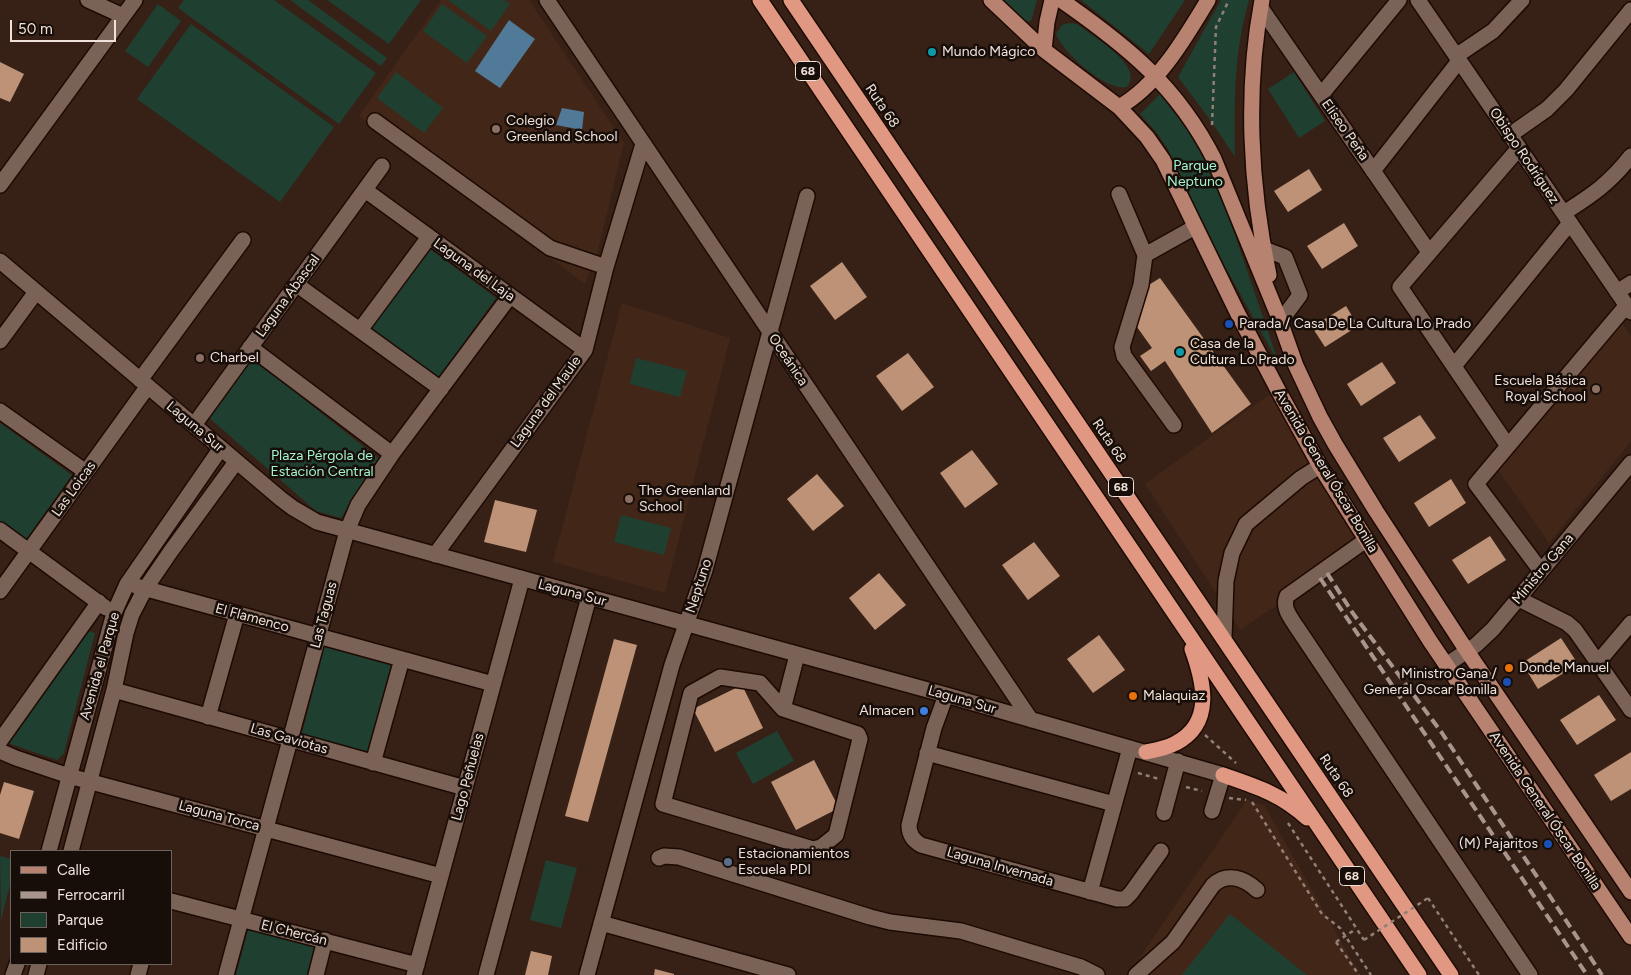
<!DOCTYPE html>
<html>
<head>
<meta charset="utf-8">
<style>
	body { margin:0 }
	#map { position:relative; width:1631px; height:975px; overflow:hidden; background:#372117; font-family:Figtree,sans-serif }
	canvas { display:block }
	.legend { position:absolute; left:10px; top:850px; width:162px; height:115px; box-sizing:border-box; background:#170e09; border:1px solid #6e625d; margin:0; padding:6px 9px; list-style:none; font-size:15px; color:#f0e1da }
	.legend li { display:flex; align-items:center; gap:10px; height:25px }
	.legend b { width:25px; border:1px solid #6e625d }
	.scale { position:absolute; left:10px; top:20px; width:106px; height:22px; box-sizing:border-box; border:2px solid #f0e1da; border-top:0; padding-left:6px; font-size:15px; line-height:18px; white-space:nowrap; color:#f0e1da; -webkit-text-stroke:4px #170e09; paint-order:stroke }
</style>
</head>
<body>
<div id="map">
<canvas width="1631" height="975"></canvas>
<ul class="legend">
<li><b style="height:6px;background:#b88270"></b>Calle</li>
<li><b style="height:6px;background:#a8968e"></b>Ferrocarril</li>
<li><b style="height:14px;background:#1f3f31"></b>Parque</li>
<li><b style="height:14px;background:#be9276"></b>Edificio</li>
</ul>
<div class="scale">50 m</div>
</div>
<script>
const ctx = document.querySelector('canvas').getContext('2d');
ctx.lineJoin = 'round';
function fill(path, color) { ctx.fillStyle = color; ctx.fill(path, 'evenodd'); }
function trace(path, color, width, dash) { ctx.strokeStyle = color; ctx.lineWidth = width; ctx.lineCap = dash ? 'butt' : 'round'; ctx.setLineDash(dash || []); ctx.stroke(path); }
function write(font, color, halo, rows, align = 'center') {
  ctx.font = font + ' Figtree,sans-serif'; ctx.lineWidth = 5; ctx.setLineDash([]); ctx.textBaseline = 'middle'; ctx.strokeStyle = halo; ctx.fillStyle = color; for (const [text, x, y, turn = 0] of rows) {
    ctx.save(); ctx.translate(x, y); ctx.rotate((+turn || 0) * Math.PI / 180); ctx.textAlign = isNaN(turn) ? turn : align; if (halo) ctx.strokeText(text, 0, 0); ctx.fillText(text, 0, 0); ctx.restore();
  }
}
fill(new Path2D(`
	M441,0H529L624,143L596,258L585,284L359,116Z
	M622,303L730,338L665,593L553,562Z
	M1621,321L1631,337V441L1549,543L1495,465Z
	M1270,394L1361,548L1240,630L1145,484Z
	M1247,800L1264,805L1360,975H1128Z`), '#422719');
fill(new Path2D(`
	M184,0H274L376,73L339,124L178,8Z
	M290,0H308L387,58L381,66Z
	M327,0H421L389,44Z
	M448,0H504L510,4L491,31Z
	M1003,0H1037L1031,21H1025Z
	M1081,0H1185L1149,54Z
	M1221,0H1249C1234,51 1234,104 1235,157L1211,121L1178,77Z
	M158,4L181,21L148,67L125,51Z
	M442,4L487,36L467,63L423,31Z
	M1070,23L1077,24C1091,35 1146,67 1127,87C1107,92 1063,53 1056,34L1062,25Z
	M191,24L334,127L280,202L137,99Z
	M396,72L443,108L424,133L377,98Z
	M1294,72L1325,121L1299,138L1268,89Z
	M1160,94L1187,130L1209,168L1225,206L1279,364L1223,263L1179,176L1168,149L1157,133L1140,114Z
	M430,249L496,298L436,381L369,331Z
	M252,358L378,458L341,518L316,511L207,416Z
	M636,358L687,371L680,397L630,384Z
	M0,423L72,475L25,541L0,522Z
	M621,515L671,528L664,555L614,542Z
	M88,631L95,633L64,753L57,760L8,743Z
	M326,641L395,660L370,755L301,737Z
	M777,731L794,761L753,784L736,753Z
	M0,856L11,859V881L1,920Z
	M546,860L577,868L561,928L530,920Z
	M1230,914L1307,975H1182Z
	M248,930L315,945L308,975H236Z`), '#1f3f31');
fill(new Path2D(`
	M509,20L535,39L500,88L475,71Z
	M562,108L584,112L582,130L556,125Z`), '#517998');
fill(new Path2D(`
	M0,62L24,74L10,102L0,98Z
	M1309,169L1322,190L1288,212L1274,191Z
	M1344,223L1358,246L1322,269L1307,246Z
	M842,262L867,297L835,320L810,286Z
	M1160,278L1251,404L1212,433L1165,361L1151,371L1140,356L1152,348L1137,327L1147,286Z
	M1346,306L1358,326L1325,347L1312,327Z
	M908,353L934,387L902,411L876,376Z
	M1382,362L1396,383L1361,406L1347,384Z
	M1420,415L1436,438L1399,462L1383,438Z
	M972,450L998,484L965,508L940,473Z
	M817,474L844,506L813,531L787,499Z
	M1451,479L1466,503L1429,527L1414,503Z
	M495,500L537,510L526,552L484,542Z
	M1490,536L1506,560L1468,584L1452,560Z
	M1034,542L1060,576L1028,600L1002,565Z
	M879,573L906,605L875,630L849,598Z
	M1099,635L1125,670L1093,693L1067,659Z
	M1561,638L1578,664L1538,689L1522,663Z
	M614,639L637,645L588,822L565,816Z
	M1511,663L1514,669L1509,673L1505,667Z
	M742,685L763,728L715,752L693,709Z
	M1599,695L1616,720L1577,745L1560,720Z
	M1631,752V789L1611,801L1594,775Z
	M814,760L839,808L796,830L771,782Z
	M4,782L34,791L19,839L0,833V795Z
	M531,951L552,956L548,975H525Z
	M655,969L674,974V975H654Z`), '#be9276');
const minor = new Path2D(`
	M88,0L123,16
	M547,0L1031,720
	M1418,0L1631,312
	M1261,8L1429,252
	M1456,56L1493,31L1522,0
	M1321,95L1399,0
	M375,121L550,248L606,267
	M1510,135L1547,109L1566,90L1631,10
	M1373,171L1459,61
	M0,185L135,0
	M365,190L585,350
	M1119,194L1145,255
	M1564,213C1592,195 1609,184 1631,156
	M1264,249L1285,257L1300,295L1280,322
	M0,261L281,499L293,508L317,522L946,695L1223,775L1212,811
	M296,284L441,389
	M1617,292L1631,283
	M360,330L429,237
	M0,341L36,292
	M250,347L392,454
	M1454,366L1570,223
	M140,380L243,240
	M0,411L86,472
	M194,425L382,166
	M1174,425L1124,356L1122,347L1141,285L1145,255L1195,227
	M1508,446L1400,287L1519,148
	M0,530L106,608
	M1366,540L1287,596C1282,607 1290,617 1296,626L1530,975
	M435,555L585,350L606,267L643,144
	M1541,571L1476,484L1626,306
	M136,586L493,684
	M0,591L148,386
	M1519,599L1567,623L1575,630L1631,710
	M1224,639L1226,581L1232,553L1246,524L1301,478L1320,466
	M1598,662L1631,623
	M1446,665L1476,645L1493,629L1631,463
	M114,690L465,788
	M946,695L934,728L909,825C909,835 913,840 921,845L1117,899H1125L1131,893L1161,851
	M783,709L760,683L720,677L691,693L663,804L813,849L821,847L836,835L860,739L858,734L783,709L797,655
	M208,717L237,614
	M0,741L99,602
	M0,751L16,758L69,776L441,876
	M927,753L1114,804
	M373,763L402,659
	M1164,813L1178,761
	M49,851L114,613L127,584L221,448
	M71,851L114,690L126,633L132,614L145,589L171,551L236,462
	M659,858L664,856L679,857L870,917L890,922L961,931L1081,967L1097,975
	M1090,892L1130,748
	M171,901L417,965
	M601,923L788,975
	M13,975L17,964
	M36,975L39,964
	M138,975L141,964
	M226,975L347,531L358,505L392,454L510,296
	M316,975L325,940
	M414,975L522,579
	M486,975L589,597
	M587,975L672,665L705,570L807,196
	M1136,975L1173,942L1213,885C1227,872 1244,878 1257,890`);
const major = new Path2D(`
	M991,0L1044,50L1119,107L1147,137L1163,160L1237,312L1278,390L1320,466L1430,641L1631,937
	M1061,0C1127,46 1177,86 1214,159L1279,318L1296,366L1320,417L1335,444L1376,511L1467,651L1631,892
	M1262,0C1245,90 1250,186 1269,275
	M1044,50L1047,22L1052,0
	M1119,107C1158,85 1185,38 1208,0`);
const highway = new Path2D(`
	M760,0L1419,975
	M791,0L1451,975
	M1146,752C1156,750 1167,748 1176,743C1214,723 1204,682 1192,649
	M1223,775C1255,786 1281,794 1307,818`);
trace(minor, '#1d0a03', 18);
trace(major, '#1d0a03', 18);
trace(highway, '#1d0a03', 18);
trace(new Path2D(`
	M1212,125L1216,27L1229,0
	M1205,735L1236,763
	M1138,773L1159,779
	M1186,787L1202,791
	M1229,798L1246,800
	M1252,802L1322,914L1340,928L1371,975
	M1288,823L1364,940
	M1428,898L1479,975
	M1336,942L1359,975`), '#927f77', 2.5, [4, 4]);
trace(minor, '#7b6256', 15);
trace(major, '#b88270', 15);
trace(highway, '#e19882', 15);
trace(new Path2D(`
	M1327,573L1352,612L1442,733L1602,975
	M1320,578L1587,975`), '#a8968e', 4, [10, 5]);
trace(new Path2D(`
	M1364,940L1428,898
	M1336,942L1356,929`), '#927f77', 2.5, [4, 4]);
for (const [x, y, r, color] of [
	[932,52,5,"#0f9aa8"],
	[496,129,5,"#8d6e63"],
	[1229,324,5,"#1a4fb4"],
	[1180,352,5,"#0f9aa8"],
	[200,358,5,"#8d6e63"],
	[1596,389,5,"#8d6e63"],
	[629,499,5,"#8d6e63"],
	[1509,668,5,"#e8710a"],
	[1507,682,5,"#1a4fb4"],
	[1133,696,5,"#e8710a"],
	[924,711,5,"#3f7fe0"],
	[1548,844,5,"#1a4fb4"],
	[728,862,5,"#5c6f8a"]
]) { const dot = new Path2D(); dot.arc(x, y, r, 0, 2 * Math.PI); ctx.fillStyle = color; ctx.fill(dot); trace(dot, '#170e09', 2); }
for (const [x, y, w] of [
	[808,71,25],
	[1121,487,25],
	[1352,876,25]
]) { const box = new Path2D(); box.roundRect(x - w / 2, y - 9.5, w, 19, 4); ctx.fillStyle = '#170e09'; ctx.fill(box); trace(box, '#f0e1da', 1); }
write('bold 12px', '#f0e1da', null, [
	["68",808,71],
	["68",1121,487],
	["68",1352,876]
]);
write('14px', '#f0e1da', '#170e09', [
	["Mundo Mágico",942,52],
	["Colegio",506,121],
	["Greenland School",506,137],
	["Parada / Casa De La Cultura Lo Prado",1239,324],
	["Casa de la",1190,344],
	["Cultura Lo Prado",1190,360],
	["Charbel",210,358],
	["Escuela Básica",1586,381,"right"],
	["Royal School",1586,397,"right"],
	["The Greenland",639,491],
	["School",639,507],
	["Donde Manuel",1519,668],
	["Ministro Gana /",1497,674,"right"],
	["General Oscar Bonilla",1497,690,"right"],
	["Malaquiaz",1143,696],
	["Almacen",914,711,"right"],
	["(M) Pajaritos",1538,844,"right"],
	["Estacionamientos",738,854],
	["Escuela PDI",738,870]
], 'left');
write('14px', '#f0e1da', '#170e09', [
	["Ruta 68",882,106,56],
	["Eliseo Peña",1345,130,55],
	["Obispo Rodríguez",1524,156,56],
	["Laguna del Laja",474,270,36],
	["Laguna Abascal",288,296,-54],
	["Oceánica",788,360,56],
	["Laguna del Maule",546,402,-54],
	["Laguna Sur",195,427,40],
	["Ruta 68",1109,441,56],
	["Avenida General Óscar Bonilla",1326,471,59],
	["Las Loicas",74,489,-54],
	["Ministro Gana",1543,569,-50],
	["Neptuno",699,586,-72],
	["Laguna Sur",572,593,15],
	["Las Taguas",324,615,-75],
	["El Flamenco",252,618,15],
	["Avenida el Parque",100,666,-74],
	["Laguna Sur",962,700,16],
	["Las Gaviotas",289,739,16],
	["Ruta 68",1336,776,56],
	["Lago Peñuelas",468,777,-75],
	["Avenida General Óscar Bonilla",1545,811,56],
	["Laguna Torca",219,816,15],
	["Laguna Invernada",1000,867,16],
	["El Chercán",294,933,14]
]);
write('14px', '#a1f4ce', '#170e09', [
	["Parque",1195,166],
	["Neptuno",1195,182],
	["Plaza Pérgola de",322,456],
	["Estación Central",322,472]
]);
</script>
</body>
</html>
